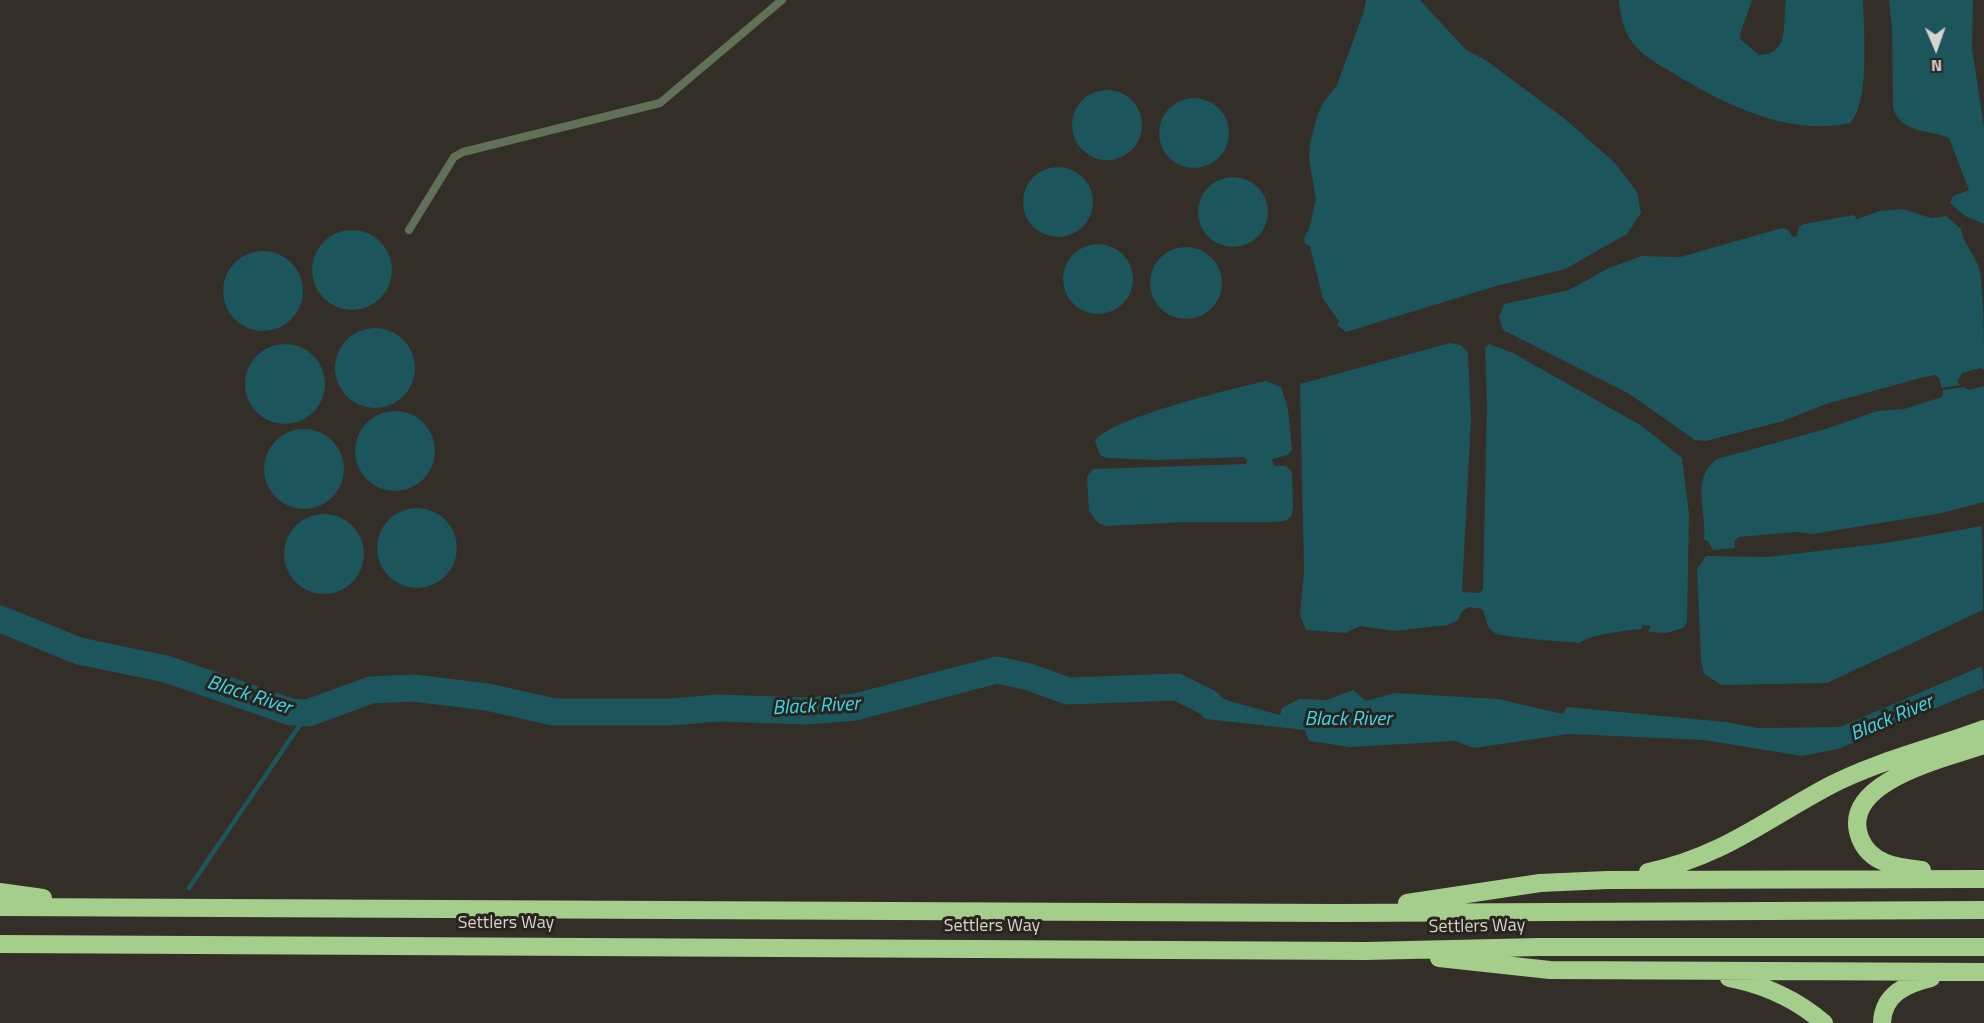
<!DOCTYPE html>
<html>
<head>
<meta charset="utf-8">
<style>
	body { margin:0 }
	#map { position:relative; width:1984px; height:1023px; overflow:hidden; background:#332e27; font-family:"Titillium Web",sans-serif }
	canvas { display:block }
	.north { position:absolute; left:1906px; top:18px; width:60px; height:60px; -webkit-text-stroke:4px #29241d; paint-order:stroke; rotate:178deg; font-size:16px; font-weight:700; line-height:24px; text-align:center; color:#d7d4cf }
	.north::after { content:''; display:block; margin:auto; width:21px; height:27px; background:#d7d4cf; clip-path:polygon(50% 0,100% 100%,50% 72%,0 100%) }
</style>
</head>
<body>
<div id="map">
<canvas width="1984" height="1023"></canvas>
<div class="north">N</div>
</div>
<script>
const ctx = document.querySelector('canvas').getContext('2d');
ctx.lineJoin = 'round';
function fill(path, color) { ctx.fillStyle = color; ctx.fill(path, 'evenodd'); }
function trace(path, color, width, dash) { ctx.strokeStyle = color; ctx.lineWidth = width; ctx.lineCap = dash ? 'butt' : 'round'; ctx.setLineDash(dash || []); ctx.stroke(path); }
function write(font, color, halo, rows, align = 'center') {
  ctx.font = font + ' "Titillium Web",sans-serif'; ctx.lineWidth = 6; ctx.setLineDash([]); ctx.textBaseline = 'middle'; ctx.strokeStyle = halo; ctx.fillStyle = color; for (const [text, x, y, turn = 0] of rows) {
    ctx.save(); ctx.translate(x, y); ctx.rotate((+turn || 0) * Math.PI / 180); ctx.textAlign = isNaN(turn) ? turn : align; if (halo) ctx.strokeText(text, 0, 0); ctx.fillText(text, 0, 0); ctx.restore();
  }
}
fill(new Path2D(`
	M1366,0H1420L1466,50L1487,61L1565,119L1614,162L1637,192L1641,213L1627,234L1565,269L1496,286L1346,332L1337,325L1339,321L1323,299L1310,246L1305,244L1304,238L1309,229L1316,199L1309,159L1310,144L1317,116L1323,103L1337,85L1364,11Z
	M1619,0H1752L1740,34L1741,40L1759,55C1791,54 1782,23 1786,0H1863C1864,30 1870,103 1850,123C1790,137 1723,104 1673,73C1658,64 1640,55 1630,39C1623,28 1620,14 1619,0Z
	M1889,0H1973L1972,49L1984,127V224L1965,216L1950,203L1953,196L1969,190L1949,138C1927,129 1902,134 1893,108L1892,28Z
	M1072 125a35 35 0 1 1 70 0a35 35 0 1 1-70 0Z
	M1159 133a35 35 0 1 1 70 0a35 35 0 1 1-70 0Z
	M1023 202a35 35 0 1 1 70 0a35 35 0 1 1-70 0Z
	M1198 212a35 35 0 1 1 70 0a35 35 0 1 1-70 0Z
	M1903,209L1931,218L1946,216L1961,229C1963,244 1976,256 1980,271C1984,302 1984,339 1984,370L1981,368L1962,373L1957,382L1960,385L1942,388L1939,378L1935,375L1924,377L1826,404L1783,421L1706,441L1695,440L1628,393L1503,330L1499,317L1504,304L1569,290L1609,268L1642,256L1680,257L1782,228L1788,230L1793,237L1797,236L1799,227L1804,224L1854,215L1857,219L1880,211Z
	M312 270a40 40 0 1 1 80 0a40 40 0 1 1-80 0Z
	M1063 279a35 35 0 1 1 70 0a35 35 0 1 1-70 0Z
	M1150 283a36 36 0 1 1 72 0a36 36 0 1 1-72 0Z
	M223 291a40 40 0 1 1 80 0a40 40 0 1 1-80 0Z
	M335 368a40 40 0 1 1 80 0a40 40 0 1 1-80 0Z
	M1450,343L1461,345L1468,353L1471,419L1462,592L1480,593L1483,589L1487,404L1485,348L1489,344L1513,353L1642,426L1682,458L1689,514L1687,622L1683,628L1666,633L1648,632L1651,626L1642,625V629C1628,630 1589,635 1579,643C1567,642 1501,637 1495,633C1485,627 1487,617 1482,609L1469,607L1462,611L1458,620L1448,625L1394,631L1360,626L1345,633L1306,630L1300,615L1304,571L1300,384Z
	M245 384a40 40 0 1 1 80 0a40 40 0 1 1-80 0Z
	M1266,381L1281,387L1288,409L1292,449L1288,455L1272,459L1274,466H1286L1292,472L1293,508L1291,517L1285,521L1271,522H1185L1106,526L1098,523L1089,511L1087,477L1093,469L1246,464L1247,460L1244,457L1156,460L1107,458L1100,455L1095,441C1107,419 1235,388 1266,381Z
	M1984,386V502L1937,514L1812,534L1795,532L1739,537L1734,541L1735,548L1713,550L1708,541L1704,540C1707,512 1690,478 1717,459L1829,428L1877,411L1904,409L1942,397L1943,390L1963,387L1970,390Z
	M355 451a40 40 0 1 1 80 0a40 40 0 1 1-80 0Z
	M264 469a40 40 0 1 1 80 0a40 40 0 1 1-80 0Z
	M377 548a40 40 0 1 1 80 0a40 40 0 1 1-80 0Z
	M284 554a40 40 0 1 1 80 0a40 40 0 1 1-80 0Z
	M1982,526L1983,610L1827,683L1722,685L1704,674L1701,660L1697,569L1706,556L1768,557L1886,543Z
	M1982,666L1984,688L1838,749L1802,756L1704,740L1569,734L1474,748L1455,741L1350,747L1309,741L1305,730L1205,719L1177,687L1187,681L1229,701L1280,715L1282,708L1299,699L1327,700L1353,690L1366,701L1395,693L1498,699L1563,714L1567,707L1726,722L1758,728L1840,727Z`), '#1c555c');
trace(new Path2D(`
	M189,888L308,713`), '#1c555c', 4.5);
trace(new Path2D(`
	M0,619L79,651L166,669L291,712L308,713L371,690L413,688L487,697L554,712H671L718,708L807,711L855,707L997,670L1029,677L1068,691L1177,687L1209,703`), '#1c555c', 27);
trace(new Path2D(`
	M409,230L454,157L463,152L660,103L782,0`), '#617157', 8);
trace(new Path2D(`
	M1922,870C1897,867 1870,864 1860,838C1838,781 1948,758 1984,745
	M1648,872C1721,857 1765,820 1829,786C1877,761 1933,748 1984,729
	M0,892L43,898
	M1407,903L1540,883L1607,880L1984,879
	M0,907L1337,913L1984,910
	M0,944L1366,951L1539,947H1984
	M1439,958L1550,970L1984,972
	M1729,978C1766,985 1796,999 1824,1023
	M1882,1023C1883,994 1906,984 1931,978`), '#a5cd8c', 18);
write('18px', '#d7d4cf', '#29241d', [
	["Settlers Way",506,924],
	["Settlers Way",992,927],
	["Settlers Way",1477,927,-1]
]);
write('italic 20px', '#3bdaed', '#29241d', [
	["Black River",249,696,18],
	["Black River",816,707,-3],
	["Black River",1892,719,-23],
	["Black River",1348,720]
]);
</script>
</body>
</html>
